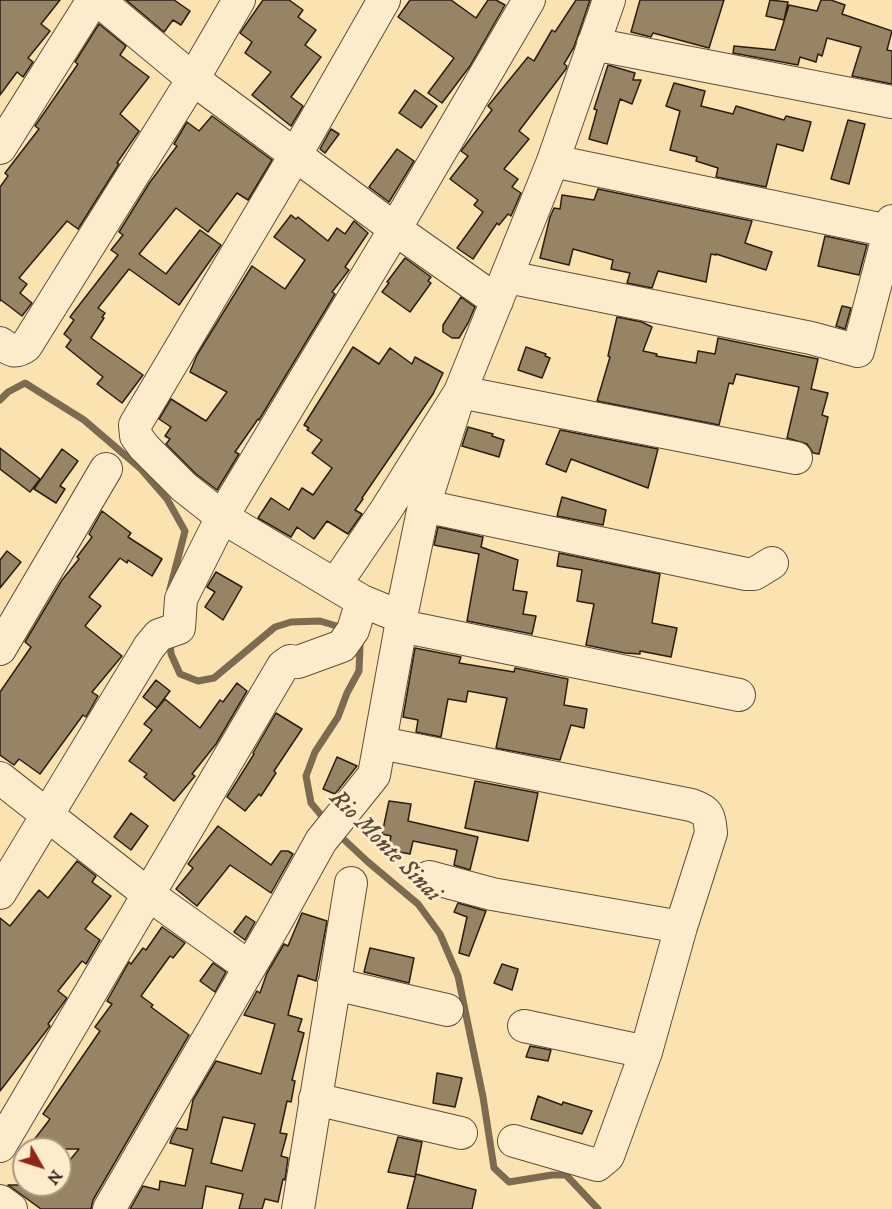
<!DOCTYPE html>
<html>
<head>
<meta charset="utf-8">
<style>
	body { margin:0 }
	#map { position:relative; width:892px; height:1209px; overflow:hidden; background:#fbe2b1; font-family:"IM FELL DW Pica",serif }
	canvas { display:block }
	.north { position:absolute; left:12px; top:1137px; width:60px; height:60px; box-sizing:border-box; background:#fceccc; border:2px solid #a89a82; border-radius:50%; rotate:129deg; font-size:16px; font-weight:700; line-height:24px; text-align:center; color:#2b1e13 }
	.north::after { content:''; display:block; margin:auto; width:21px; height:27px; background:#8f2418; clip-path:polygon(50% 0,100% 100%,50% 72%,0 100%) }
</style>
</head>
<body>
<div id="map">
<canvas width="892" height="1209"></canvas>
<div class="north">N</div>
</div>
<script>
const ctx = document.querySelector('canvas').getContext('2d');
ctx.lineJoin = 'round';
function trace(path, color, width, dash) { ctx.strokeStyle = color; ctx.lineWidth = width; ctx.lineCap = dash ? 'butt' : 'round'; ctx.setLineDash(dash || []); ctx.stroke(path); }
function fill(path, color) { ctx.fillStyle = color; ctx.fill(path, 'evenodd'); }
function write(font, color, halo, rows, align = 'center') {
  ctx.font = font + ' "IM FELL DW Pica",serif'; ctx.lineWidth = 6; ctx.setLineDash([]); ctx.textBaseline = 'middle'; ctx.strokeStyle = halo; ctx.fillStyle = color; for (const [text, x, y, turn = 0] of rows) {
    ctx.save(); ctx.translate(x, y); ctx.rotate((+turn || 0) * Math.PI / 180); ctx.textAlign = isNaN(turn) ? turn : align; if (halo) ctx.strokeText(text, 0, 0); ctx.fillText(text, 0, 0); ctx.restore();
  }
}
trace(new Path2D(`
	M0,400L8,392L25,383L84,420L140,468L167,499L185,531L170,589
	M170,639L171,654L180,674L198,681L214,678L275,627L291,622L320,621L343,628
	M326,821L311,803L306,776L315,752L338,717L347,693L359,671L360,646L357,643
	M338,834L368,862L418,904L440,934L458,976L483,1097L494,1168L509,1182L552,1175H566L598,1209`), '#7d6b51', 7);
const building = new Path2D(`
	M0,0H60L41,24L50,31L28,58L33,62L23,77L17,72L0,95Z
	M126,0H174L190,11L181,25L173,20L164,32Z
	M263,0H289L303,10L298,17L316,30L305,45L321,57L291,97L303,106L291,126L252,95L271,72L245,53L252,42L240,33Z
	M410,0H451L476,18L488,0H496L505,5L470,66L442,103L428,93L454,58L398,17Z
	M576,0H590L574,47L564,64L567,66L566,69L519,131L529,139L504,169L518,179L512,187L521,193L511,216L508,214L499,225L497,223L473,259L457,248L483,212L474,205L478,200L450,179L468,156L461,151L492,110L488,106L528,57L534,61L552,30L555,32Z
	M640,0H724L709,48L653,33L651,37L631,32Z
	M770,0L788,2L784,20L766,16Z
	M821,0H831L845,5L842,14L892,31L887,50L892,51V84L852,76L861,47L827,38L822,56L818,54L816,62L800,57L798,65L733,53L734,46L775,50L789,5L817,11Z
	M99,24L126,46L120,55L149,77L120,114L139,131L117,163L119,164L78,229L67,221L19,278L27,284L20,293L32,303L22,316L1,300L0,301V187L8,176L5,173L39,129L35,126L78,64L75,62Z
	M608,65L635,73L633,80H641L632,104L620,99L607,144L589,139L597,110L594,109Z
	M674,83L705,91L701,106L733,114L736,106L784,120L786,116L811,122L803,151L777,144L766,187L716,177L718,168L696,161L697,157L670,150L680,111L666,106Z
	M415,90L437,106L421,128L399,113Z
	M212,116L272,160L248,200L237,193L208,232L176,208L140,253L139,254L166,274L200,230L221,245L179,305L129,269L98,308L105,313L102,317L104,318L91,338L143,375L122,403L97,384L103,377L66,347L71,340L64,334L74,320L70,317L118,255L111,250L123,235L119,232L150,182L177,146L174,144L187,122L199,131Z
	M848,120L865,124L849,184L831,179Z
	M331,129L339,134L325,153L320,149Z
	M397,149L414,161L389,202L369,187Z
	M598,189L752,221L745,243L772,252L766,270L716,254V255L711,254L706,282L658,271L652,288L627,283L630,273L611,269L613,260L573,249L569,265L540,258L550,217L554,208L560,209L562,195L594,200Z
	M291,215L296,219L298,217L328,241L337,228L345,234L354,221L368,233L345,267L349,270L332,292L335,294L259,420L258,419L235,452L239,454L217,490L196,474L166,444L170,439L165,436L171,427L159,419L171,399L206,421L227,392L190,372L197,355L252,266L285,289L305,260L274,237Z
	M825,236L867,245L859,275L818,266Z
	M405,258L431,277L428,281L431,283L410,312L382,292L389,283L387,282Z
	M461,297L475,307L468,323L459,338H452L443,332V325Z
	M842,306L851,308L845,329L836,326Z
	M617,317L642,322L652,327L643,351L657,354L656,356L696,363L698,351L715,354L718,338L818,359L811,389L828,393L822,415L828,417L819,454L813,453L807,444L787,438L799,387L736,374L733,384L729,383L719,425L597,401L610,357L608,356Z
	M353,347L379,364L390,348L412,364L415,357L443,373L433,394L362,498L363,499L355,510L362,514L348,534L327,521L314,539L297,527L291,537L258,518L271,498L289,510L302,488L313,495L332,468L312,453L322,440L307,430L309,428L304,425Z
	M526,347L546,354L545,356L550,358L542,378L518,370Z
	M468,427L493,434L492,436L504,440L499,457L462,446Z
	M560,430L658,449L648,488L571,459L566,472L546,464Z
	M0,448L40,479L30,492L0,469Z
	M62,449L78,461L60,486L65,489L56,503L34,489Z
	M562,497L606,510L603,525L557,516Z
	M102,511L131,533L128,537L162,559L152,576L128,560L127,563L120,558L89,597L101,606L85,626L122,656L92,692L98,696L86,717L83,715L40,774L19,759L14,765L0,755V692L31,647L25,642L62,580L79,559L77,557L92,537L89,534Z
	M438,527L483,537L481,547L518,560L513,590L527,592L523,614L536,616L532,634L467,621L479,554L434,545Z
	M7,551L21,562L0,588V560Z
	M559,553L660,574L652,623L677,628L671,657L640,651V654L625,653L586,645L594,604L577,601L582,570L557,566Z
	M216,572L242,587L223,620L205,607L215,592L207,587Z
	M415,648L461,657L459,663L514,672L515,668L568,679L564,705L587,709L584,728L571,725L560,760L496,748L507,698L468,691L466,702L448,699L441,737L416,732L418,720L403,717Z
	M156,680L170,691L157,708L143,697Z
	M237,683L247,691L216,744L192,774L195,776L174,801L144,777L147,774L129,761L152,730L144,724L165,699L200,728L220,700L223,702Z
	M276,713L302,729L274,771L276,773L261,796L259,794L245,811L227,797L254,754L253,753Z
	M337,757L357,766L335,794L323,789Z
	M475,781L538,793L528,841L465,828Z
	M389,801L411,804L408,821L478,837L470,870L454,865L457,850L413,841L410,854L388,850L391,836L382,834Z
	M131,813L148,826L131,850L114,837Z
	M218,826L271,865L281,851H288L293,854L271,893L230,865L197,906L176,889L193,868L188,864Z
	M77,861L96,876L92,882L111,896L85,929L100,940L86,964L82,961L58,991L67,998L48,1024L50,1026L0,1091V918L10,926L39,890L48,898Z
	M458,903L486,911L469,956L459,953L467,917L454,912Z
	M302,913L327,921L316,981L298,975L288,1015L302,1019L298,1031L304,1033L292,1080L295,1081L291,1102L287,1101L280,1133L287,1134L281,1156L288,1158L285,1180L283,1179L278,1202L265,1199L262,1209H239L243,1194L206,1186L202,1209H130L143,1186L159,1190L160,1181L185,1186L193,1149L170,1143L172,1137L177,1128L187,1130L193,1100L216,1061L261,1074L275,1024L244,1015L257,991L260,993L267,973L284,944L288,946ZM223,1117L255,1124L242,1171L211,1163Z
	M246,916L255,922L245,940L234,932Z
	M162,927L185,943L173,958L170,956L141,996L153,1005L151,1007L189,1035L111,1169L93,1200L91,1209H41L8,1185H60V1172L79,1149H27L50,1119L43,1114L100,1031L95,1027L112,1004L107,1001L129,962L131,964L143,948L146,950Z
	M370,948L414,958L409,983L364,972Z
	M213,963L226,972L215,992L200,981Z
	M502,964L518,969L512,990L494,983Z
	M530,1046L551,1050L548,1061L526,1057Z
	M437,1073L462,1078L455,1107L433,1103Z
	M538,1096L562,1105L563,1102L592,1111L582,1134L531,1119Z
	M398,1137L422,1142L415,1177L388,1172Z
	M416,1174L476,1190L472,1209H407Z`);
fill(building, '#978465');
trace(building, '#2b1e13', 1.5);
const minor = new Path2D(`
	M98,0L193,79L395,229L497,301
	M384,0L296,154L135,425L136,436L144,447L184,487L222,517L362,601L401,617
	M593,44L892,102
	M0,148L93,0
	M553,161L889,231
	M508,277L811,338L858,351L892,221
	M0,343C10,350 15,354 26,346L193,79L239,0
	M424,506L746,574H754L772,563
	M335,585L386,510L460,392L796,458
	M401,626L739,695
	M0,649L106,469
	M381,743L691,805C709,811 709,815 711,833L681,927L646,1052L608,1156L597,1165L514,1141
	M0,778L148,894L249,967
	M429,877L492,894L681,927
	M0,893L149,647L159,635L179,628L181,599L222,517L395,229L529,0
	M334,984L447,1010
	M524,1026L646,1052
	M315,1099L461,1133
	M0,1146L283,666L290,661L298,662L342,646L353,630L362,601
	M0,1201L11,1209
	M109,1209L276,922L321,841L374,775L401,626V617L424,506L460,392L553,161L609,0
	M298,1209L351,883`);
trace(minor, '#5f4f3a', 34);
trace(minor, '#fceccc', 32);
write('italic 24px', '#5b4b37', '#fceccc', [
	["Rio Monte Sinai",384,847,45]
]);
</script>
</body>
</html>
